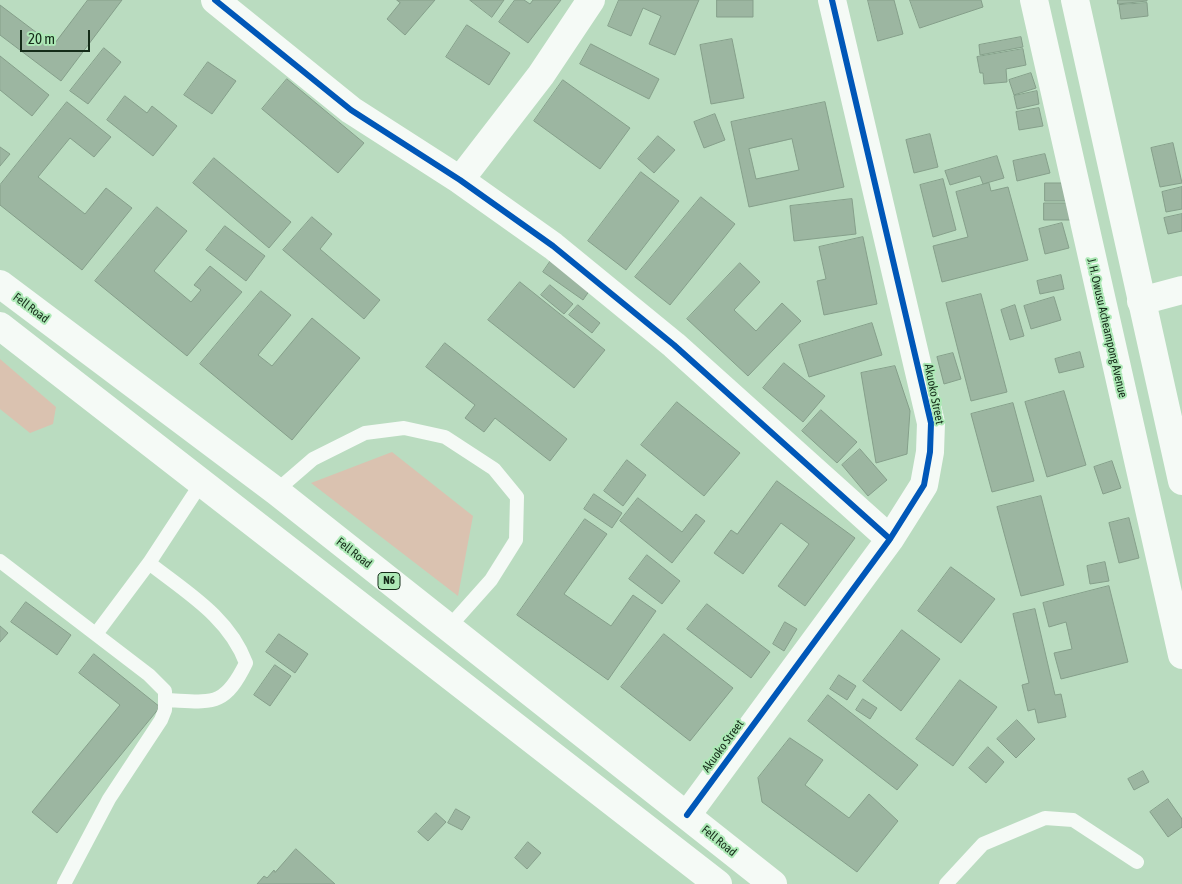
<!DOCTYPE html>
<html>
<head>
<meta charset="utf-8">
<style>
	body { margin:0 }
	#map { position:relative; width:1182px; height:884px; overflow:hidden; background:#badcc0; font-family:"Asap Condensed",sans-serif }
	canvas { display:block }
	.scale { position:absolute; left:20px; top:30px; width:70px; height:22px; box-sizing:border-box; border:2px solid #152c19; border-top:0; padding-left:6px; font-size:15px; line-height:18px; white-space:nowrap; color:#152c19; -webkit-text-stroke:4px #ade9b6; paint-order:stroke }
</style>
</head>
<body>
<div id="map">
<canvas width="1182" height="884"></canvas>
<div class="scale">20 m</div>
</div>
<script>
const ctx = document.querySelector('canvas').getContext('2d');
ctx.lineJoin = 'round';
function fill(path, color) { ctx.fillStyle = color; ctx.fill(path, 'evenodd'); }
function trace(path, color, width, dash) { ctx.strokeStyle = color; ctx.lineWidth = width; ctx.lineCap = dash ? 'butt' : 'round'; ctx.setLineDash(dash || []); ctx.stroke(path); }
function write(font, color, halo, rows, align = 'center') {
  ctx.font = font + ' "Asap Condensed",sans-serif'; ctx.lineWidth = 4; ctx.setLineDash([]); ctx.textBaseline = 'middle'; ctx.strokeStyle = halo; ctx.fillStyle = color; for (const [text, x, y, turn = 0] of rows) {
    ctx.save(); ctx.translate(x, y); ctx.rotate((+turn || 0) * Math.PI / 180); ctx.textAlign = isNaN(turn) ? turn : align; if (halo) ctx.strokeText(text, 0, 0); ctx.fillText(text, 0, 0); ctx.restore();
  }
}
fill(new Path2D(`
	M0,359L56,407L53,424L30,433L0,409Z
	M392,452L473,516L458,596L311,483Z`), '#dac2b0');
const building = new Path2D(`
	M88,0H122L61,81L0,35V5L53,45Z
	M397,0H435L405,35L387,19L400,3Z
	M470,0H504L492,17Z
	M515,0H524L530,4L533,0H561L528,43L499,22Z
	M619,0H699L675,55L649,44L661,16L643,8L631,36L608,26Z
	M717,0H753V17H717Z
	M868,0H894L903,34L878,41Z
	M910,0H981L983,7L920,28Z
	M1118,0H1147V1L1118,4Z
	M1147,3L1148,16L1121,19L1119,5Z
	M467,25L510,53L489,85L446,57Z
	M1021,37L1023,47L980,55L979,45Z
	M732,39L744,98L711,104L700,45Z
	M591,44L659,79L649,99L580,64Z
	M104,48L121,62L88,104L70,91Z
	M1023,49L1026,65L1006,69L1007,82L984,84L983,73H980L977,57Z
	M0,56L49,95L32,116L0,90Z
	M208,62L236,81L212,114L184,95Z
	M1031,73L1036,88L1014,95L1009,80Z
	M287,79L364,143L338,173L262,109Z
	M563,80L630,128L600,169L534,121Z
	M1037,91L1039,104L1017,109L1014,96Z
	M125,96L147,113L152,106L177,126L153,156L107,120Z
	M67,102L111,137L94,157L70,138L38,177L85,214L106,188L132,208L82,270L0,205V185Z
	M825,102L844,187L749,207L731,122ZM792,139L799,170L756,179L749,149Z
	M1039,108L1043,126L1019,130L1016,112Z
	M715,114L725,140L704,148L694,122Z
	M930,134L938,167L914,173L906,140Z
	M658,136L675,150L654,173L638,159Z
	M1173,143L1182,183L1160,187L1151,148Z
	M0,147L10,154L0,166Z
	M1045,154L1050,173L1017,181L1013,161Z
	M997,156L1004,178L983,184L980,176L950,185L945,171Z
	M214,158L291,222L269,248L193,183Z
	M641,172L679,201L626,270L588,241Z
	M943,179L956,230L933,237L920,185Z
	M989,183L991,191L1008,187L1028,260L942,282L933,246L968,237L956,192Z
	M1045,183H1068V201H1045Z
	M1182,187V209L1166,212L1162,192Z
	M701,197L735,224L670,305L635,277Z
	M852,199L856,234L794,241L790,206Z
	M1044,203H1075V220H1044Z
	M157,207L187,231L154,271L191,302L201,290L194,285L210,266L242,292L187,356L95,281Z
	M1182,214V231L1168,234L1164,218Z
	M312,217L332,234L320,249L380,300L364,319L283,250Z
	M1062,223L1069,248L1045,254L1039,229Z
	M225,226L265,256L246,281L206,250Z
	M863,237L877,304L824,315L817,281L826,279L819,247Z
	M554,256L594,284L583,300L543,272Z
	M740,263L760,282L734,310L756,331L782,303L801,321L748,376L687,319Z
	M1061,275L1064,289L1040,294L1037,281Z
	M520,282L605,350L574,388L488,320Z
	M550,285L573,304L564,314L541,295Z
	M261,291L291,315L258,355L272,366L312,318L360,358L292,440L200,364Z
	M981,294L1007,392L971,401L946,303Z
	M1054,297L1061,320L1031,329L1024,306Z
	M578,305L600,323L592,333L569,315Z
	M1015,305L1024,336L1010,340L1001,310Z
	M872,323L882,355L809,377L799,345Z
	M445,343L567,439L550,461L495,418L484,432L465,418L475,405L426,367Z
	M1080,352L1084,367L1059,373L1055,359Z
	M953,353L961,379L944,384L937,357Z
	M784,363L825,396L803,422L763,388Z
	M895,366L910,411L907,454L876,463L861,373Z
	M1064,391L1086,465L1047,477L1025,402Z
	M677,402L740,453L704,496L641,445Z
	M1013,403L1034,481L992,492L971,414Z
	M821,410L857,442L837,463L802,431Z
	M860,449L887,480L868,496L842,465Z
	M627,460L646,475L623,506L604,491Z
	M1112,461L1121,488L1103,494L1094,467Z
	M777,481L855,538L805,606L778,586L809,544L781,523L743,574L714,553L731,530L737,534Z
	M594,494L622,513L612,528L584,509Z
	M1041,496L1064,585L1021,596L997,507Z
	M638,498L682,532L696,514L705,521L672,563L620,521Z
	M1129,518L1139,558L1119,563L1109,523Z
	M585,519L607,534L564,594L611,626L633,595L656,611L608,680L517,615Z
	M647,555L680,581L662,604L629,579Z
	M1105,562L1109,581L1090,584L1087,566Z
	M951,567L995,599L961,643L918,611Z
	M1109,586L1128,662L1061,679L1054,653L1072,649L1066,622L1049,627L1043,603Z
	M26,602L71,635L57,655L11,622Z
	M707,604L770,652L751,678L687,629Z
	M1035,609L1055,695L1061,694L1066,717L1038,723L1035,709L1028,711L1022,685L1029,683L1013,614Z
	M785,622L797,629L784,651L773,644Z
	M0,626L8,633L0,642Z
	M902,630L940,659L901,711L863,681Z
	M279,634L308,654L295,673L266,652Z
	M664,634L733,688L690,741L621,687Z
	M94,654L160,707L57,833L32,812L120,705L79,673Z
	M275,665L291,676L270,706L254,695Z
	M839,675L856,686L847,700L830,689Z
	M960,680L997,707L953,766L916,739Z
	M828,695L918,765L897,790L808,721Z
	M863,699L877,708L870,719L856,710Z
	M1017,720L1035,739L1016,758L997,739Z
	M790,738L823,760L805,785L849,818L869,794L898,821L857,872L762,802L758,778Z
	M988,747L1004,762L986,783L969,768Z
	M1143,771L1149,782L1134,790L1128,779Z
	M1168,799L1182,819V827L1168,837L1150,812Z
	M456,809L470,817L462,830L448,823Z
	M436,813L446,822L428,841L418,832Z
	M528,842L541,853L527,869L515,858Z
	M296,849L335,884H257L264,876L267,878L274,870L275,872Z`);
fill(building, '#9cb6a1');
trace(building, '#859f8a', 1);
trace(new Path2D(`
	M276,491L313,459L365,433L404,428L445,437L494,469L517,497L516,540L491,580L449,627
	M0,561L149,675L165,691V710L161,720L109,799L64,884
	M149,563C186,592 229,617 246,663C224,708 212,702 166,700
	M96,634L149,563L202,482
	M946,884L983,844L1045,818L1073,820L1137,862`), '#f5faf6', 14);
trace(new Path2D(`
	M215,0L351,110L460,180L553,246L674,345L890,539
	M460,180L541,75L591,0
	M1141,301L1182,290
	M687,815L890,539L924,485L930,452L931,423L832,0`), '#f5faf6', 28);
trace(new Path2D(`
	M1034,0L1182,655
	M1075,0L1182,481`), '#f5faf6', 28);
trace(new Path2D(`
	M0,284L276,491L773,884
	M0,326L718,884`), '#f5faf6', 28);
trace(new Path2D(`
	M215,0L351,110L460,180L553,246L674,345L890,539
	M687,815L890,539L924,485L930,452L931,423L832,0`), '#0057b8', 6);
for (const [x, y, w] of [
	[389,581,22]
]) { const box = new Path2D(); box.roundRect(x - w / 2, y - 8.5, w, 17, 4); ctx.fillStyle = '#ade9b6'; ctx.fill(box); trace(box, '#152c19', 1); }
write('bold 11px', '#152c19', null, [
	["N6",389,581]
]);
write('12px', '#152c19', '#ade9b6', [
	["Fell Road",31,308,37],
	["J. H. Owusu Acheampong Avenue",1107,328,77],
	["Akuoko Street",934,394,79],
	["Fell Road",354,553,38],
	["Akuoko Street",723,746,-54],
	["Fell Road",719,841,39]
]);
</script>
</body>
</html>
